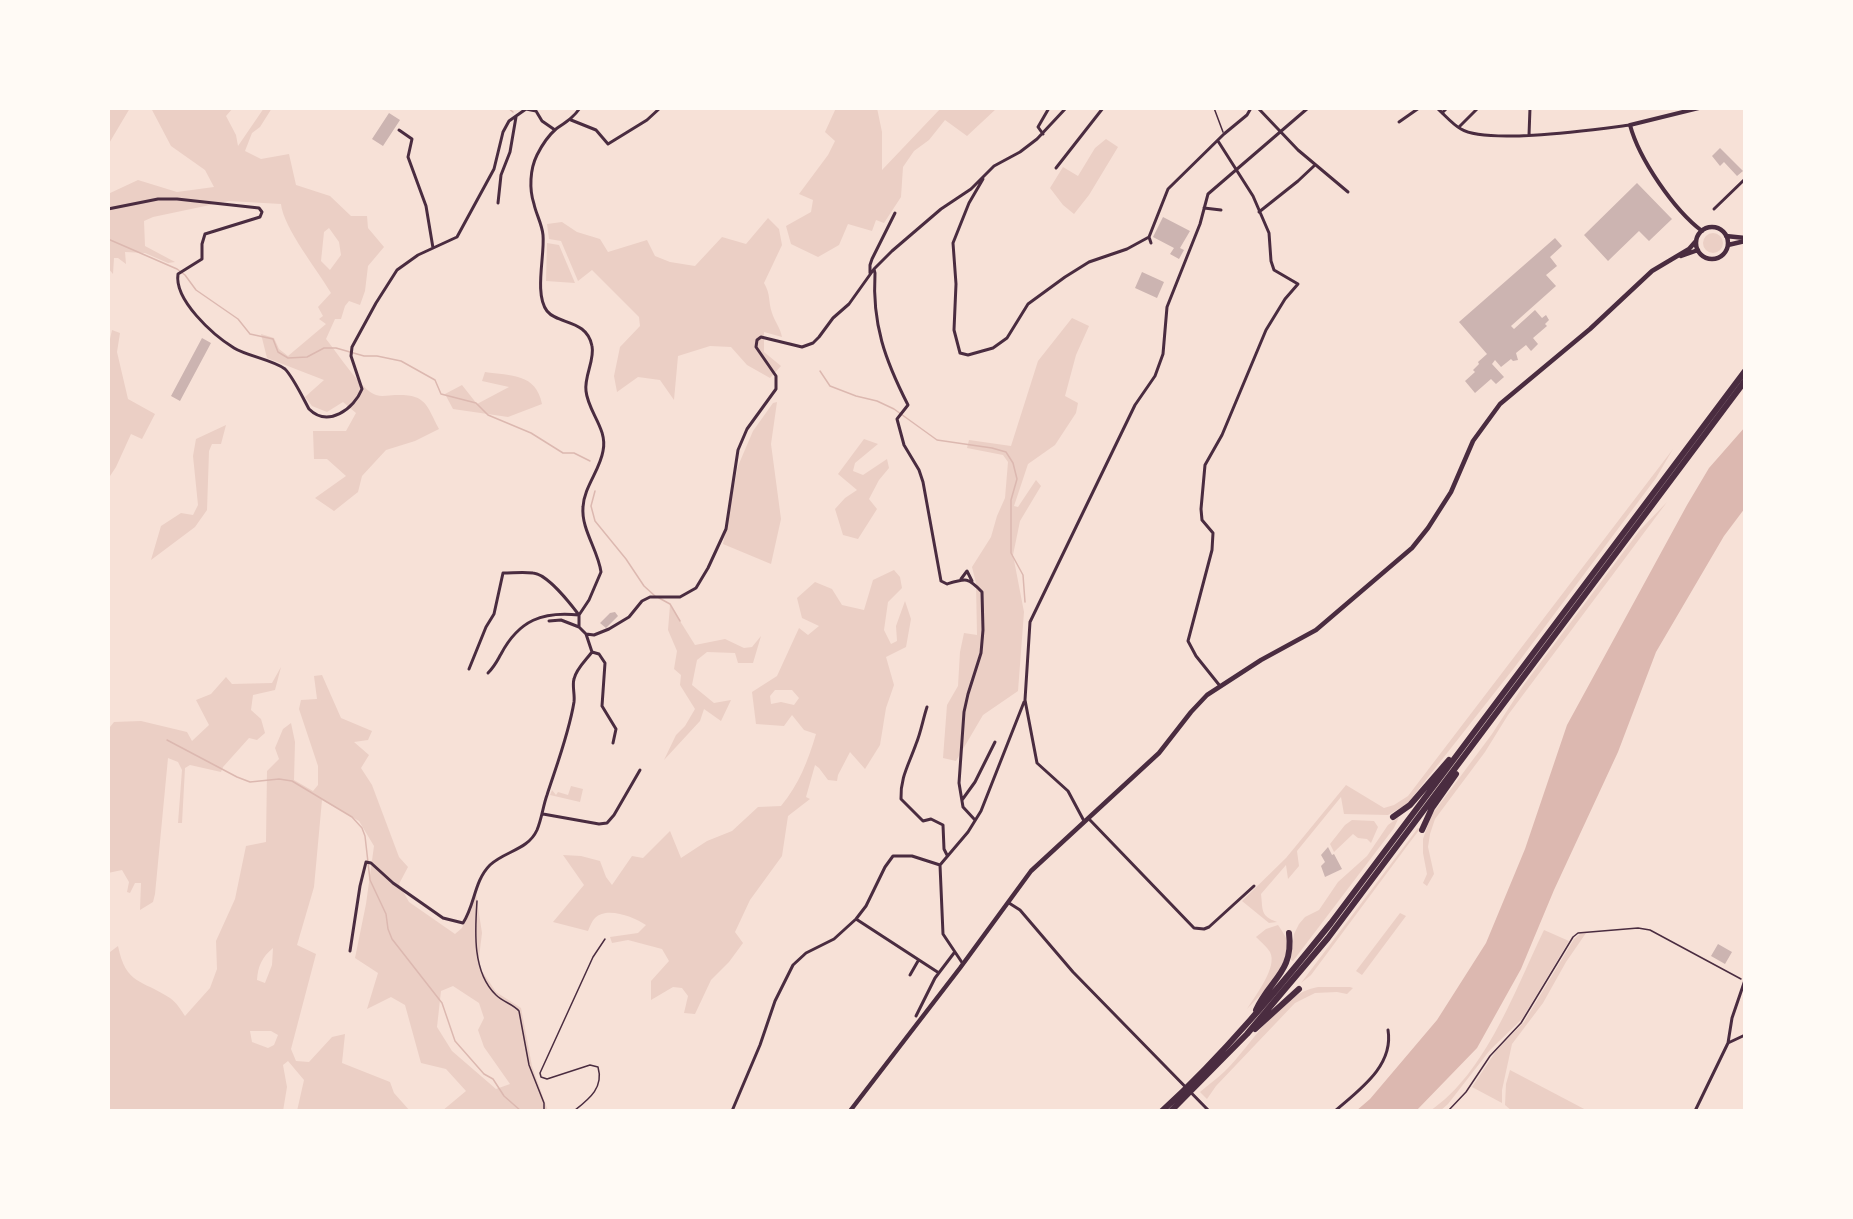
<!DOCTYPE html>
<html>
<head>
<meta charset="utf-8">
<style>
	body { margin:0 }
	#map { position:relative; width:1853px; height:1219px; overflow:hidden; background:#f7e1d7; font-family:Bitter,serif }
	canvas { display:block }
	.frame { position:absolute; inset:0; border:110px solid #fffaf5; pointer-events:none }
</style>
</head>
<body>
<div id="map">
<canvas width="1853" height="1219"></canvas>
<div class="frame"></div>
</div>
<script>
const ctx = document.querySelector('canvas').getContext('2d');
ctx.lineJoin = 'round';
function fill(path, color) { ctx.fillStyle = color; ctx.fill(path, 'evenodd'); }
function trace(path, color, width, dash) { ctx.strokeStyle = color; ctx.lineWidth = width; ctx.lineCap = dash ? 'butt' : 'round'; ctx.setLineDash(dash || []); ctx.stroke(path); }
fill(new Path2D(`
	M109,108H130L108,145V113Z
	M151,108H233L226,116L236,135L238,146L264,108H272L260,127L252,133L245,151L261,159L289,154L296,185L330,196L351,216H367L368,228L384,247L368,266L365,291L360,305L349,301L345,306L341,319H335L326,339C336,351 362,391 376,395C382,397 390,395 395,395C426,394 426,404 439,429L415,441L386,450L362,476L358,492L334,511L315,498L346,476L327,459H314L313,431H346L356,413L343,402L327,412L312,406L305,397L324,380L267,358L261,334L274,338L279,349L288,356L326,324L319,319L323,316L318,307L331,293C318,271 283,227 281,204L229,201L153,217L144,221L145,246L175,262L168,263L145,253L125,252L126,264L118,258H114L113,274L108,268V194L138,180L177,192L214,187L205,170L171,146ZM329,228L339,242L341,255L330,270L321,261L324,232Z
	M836,108H877L882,132V170L941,108H1006L1005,110L996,109L967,136L945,120L929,140L914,151L903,167L901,197L884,223L876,220L872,231L848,224L839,245L818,257L791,244L786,226L811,212L813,200L799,194L828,155L835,141L825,132Z
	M1106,139L1118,147L1089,195L1074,214L1063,205L1050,188L1063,167L1078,176L1095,148Z
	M768,218L779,229L782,245L764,283C771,295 768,301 772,313C775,322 780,327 782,337L764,332V352L781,366L770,378L747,365L731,347L710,346L678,356L674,400L660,380L638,377L617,392L614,376L620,347L640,326L639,317L592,270L578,281L561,241L549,239L547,224L562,222L577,232L600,239L608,252L647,240L655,256L670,262L695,266L722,237L746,244Z
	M1703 243a10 10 0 1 1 20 0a10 10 0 1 1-20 0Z
	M547,243L559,245L575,283L546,281Z
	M1072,318L1089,326L1076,355L1065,396L1078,403L1076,413L1055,445L1028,464L1014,506L1018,507L1036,480L1041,486L1020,521L1013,555L1024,612L1018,691L983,715L956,761L943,758L947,705L958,686L960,652L964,633L977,635L976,583L972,567L991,537L997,516L1005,498L1008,462L1003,455L967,448L969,440L1011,446L1038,361Z
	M112,330L120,333L117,352L128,399L155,414L142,439L131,434L116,467L108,479V348Z
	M485,372C511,376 536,373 542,404L508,417L453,409L445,394L462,385L477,404L509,387L482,381Z
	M777,402L771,444L781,519L771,564L723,544L738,466L753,431L773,403Z
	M226,425L221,444H212L209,451L207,510L195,527L151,560L161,526L181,513L193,515L198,505L193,456L196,439Z
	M864,439L878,444L855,463L853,471L863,475L887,459L889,468L879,480L869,499L877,509L858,539L843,535L835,509L845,498L857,490L838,474Z
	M1673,449L1656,478L1514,668L1407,804L1388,815L1344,814L1341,797L1297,851L1299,866L1288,879L1286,865L1261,894C1263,910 1260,916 1277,922L1269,923L1242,901L1286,858L1346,785L1384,808L1394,805L1408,796Z
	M1667,502L1508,715L1485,752L1435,819L1430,834L1428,847L1434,874L1427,886L1423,883L1427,874L1423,853V839L1431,816L1492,734L1523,686L1640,530Z
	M894,570L900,577L902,588L888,602L884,630L891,644L897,641L896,626L905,601L911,619L906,647L886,657L894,685L886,708L880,745L865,769L850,752L838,775L837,781L828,780L819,768L815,765L806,797L810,799L788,816L782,856L750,900L735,932L743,943L729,962L711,980L695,1014L684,1013L688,996L682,988L673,987L651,1000V981L669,961L662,949L628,940L612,943L610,937L638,933L646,925C634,917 607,906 595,918C592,921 590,926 588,931L553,922L584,885L563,855L581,856L600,861L606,877L612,885L632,856L643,858L670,831L681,858L707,841L732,831L758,807L781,806C799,784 808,761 816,734L804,730L792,715L784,726L756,724L752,692L777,676L799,628L808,635L819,626L802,618L797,598L815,582L832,589L842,605L864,610L873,580ZM775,690H792L799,698L794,705L781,702L771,704L770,696Z
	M670,605L695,645L725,639L744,648L752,647L761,636L753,663H738L735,653L707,652L697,660L692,685L714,703L731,700L721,721L704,709L700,721L664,760L676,735L685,726L695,709L680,685L681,675L674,669L677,651L668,630Z
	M281,667L275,690L253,695L251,710L261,719L265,733L257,740L249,738L223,767L221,772L190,765L185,768L182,823H178L182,770L178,762L168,758L155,894L153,902L140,910L141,883H135L130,893L127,892L129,882L122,870L108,873V726L110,727L114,722L141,721L187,732L192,741L209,725L196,700L211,694L226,677L232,684L272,683Z
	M322,675L341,718L372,731L368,740L354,742L369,755L361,768L372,785L399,857L408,867L399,884L409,902L455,934L462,928L476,894L482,933L478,965L496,992L521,1008L532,1066L548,1111H442L466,1091L446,1069L421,1063L405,1005L391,997L367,1009L378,973L355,958L366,904L374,846L359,821L322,800L314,887L297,945L316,954L291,1049L296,1061L309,1062L332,1037L345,1034L342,1063L390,1082L394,1093L410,1111H297L304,1080L288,1061L283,1065L287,1087L283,1111H108V952H110L118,946C126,985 141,979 170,998C176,1002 181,1010 185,1016L210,988L217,969L216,941L235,899L246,846L266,842L267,771L279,759L275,748L283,729L291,723L295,742L294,780L313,791L318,785V766L299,709L301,700L317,699L314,676ZM273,948L272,965L265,983L257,980C258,966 262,957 273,948ZM453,986L479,1003L484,1018L478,1030L484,1047L510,1084L496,1089L452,1051L437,1027L441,991ZM250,1031H271L278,1035L274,1045L268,1048L252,1042Z
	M571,786L583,789L580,802L550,795L552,790L556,795L558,792L568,795Z
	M1399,817L1394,828L1293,961L1291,960L1294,934L1299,924L1305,917L1319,910L1338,882L1367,856L1388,825Z
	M1352,820L1374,821L1378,827L1371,843L1367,839L1358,838L1353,834L1334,852L1330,844L1345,825Z
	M1418,828L1420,829L1410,842L1311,975L1301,983Z
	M1400,913L1406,916L1362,975L1356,971Z
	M1278,925C1282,931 1288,939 1288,946C1288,971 1263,992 1247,1009C1255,996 1278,967 1270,952C1267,947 1261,942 1256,937L1266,929Z
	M1544,930L1569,941L1522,1019L1490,1050L1448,1104L1440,1111H1430C1486,1073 1515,990 1544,930Z
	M1586,933L1566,962L1543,1003L1512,1044L1502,1090V1103L1472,1087L1496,1051L1524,1022L1574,939L1580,934Z
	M1318,987H1350L1353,988L1347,994L1337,992L1315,993L1295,1003L1216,1086L1207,1099L1200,1092C1208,1085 1218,1078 1225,1071C1253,1044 1278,994 1318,987Z
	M1510,1070L1588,1111H1512L1505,1105L1506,1084Z`), '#ebcfc5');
fill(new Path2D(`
	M1745,427V508L1724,536L1656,652L1618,752L1554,890L1521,969L1477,1048L1416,1111H1356L1370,1099L1437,1020L1486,943L1525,849L1567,725L1687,505L1709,468Z`), '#dcb8b0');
trace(new Path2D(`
	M508,108L513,112
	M108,239L177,269L185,275L196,290L238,319L250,334L273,339L278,352L288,358L307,357L324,348H336L364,356H377L401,361L435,380L441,394L476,403L488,415L531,433L563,453H574L590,461
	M820,371L830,386L856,396L877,401L894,409L937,440L992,448L1006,452L1013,463L1017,479L1011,500V553L1023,575L1025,602
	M595,491L591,506L595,521L626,559L644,586L655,596
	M659,598L670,604L680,621
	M167,740L237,777L250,782L279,779L292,781L352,817L362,828L365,836L370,880L386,914L388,929L392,939L442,1003L455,1041L484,1074L493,1079L504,1096L521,1111`), '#dcb8b0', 1.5);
fill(new Path2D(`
	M389,113L400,120L383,146L372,139Z
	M1720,148L1743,171L1737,176L1724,162L1720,166L1712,156Z
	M1637,183L1672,219L1649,241L1639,231L1608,261L1584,235Z
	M1163,217L1190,231L1180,248L1184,250L1179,259L1170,254L1174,248L1153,237Z
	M1555,238L1562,246L1550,257L1557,266L1546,275L1556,286L1511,326L1514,329L1535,310L1542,318L1546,315L1549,320L1545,324L1547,326L1533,338L1538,344L1531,351L1526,345L1516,353L1518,360L1513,361L1511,359L1501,367L1495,360L1492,364L1504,377L1496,384L1491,379L1475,393L1465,381L1475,372L1473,370L1479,364L1478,362L1487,354L1459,322Z
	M1142,272L1164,282L1157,298L1135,288Z
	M202,338L211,343L180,401L171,396Z
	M615,612L618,616L606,628L600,623L610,613Z
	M1328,847L1332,855L1334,854L1342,869L1325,877L1321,866L1325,862L1321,855Z
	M1718,944L1732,952L1725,964L1711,956Z`), '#ccb4b1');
trace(new Path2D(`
	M477,901C475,931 472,972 496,995C503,1002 513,1004 519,1011L529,1065L544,1103V1111
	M574,1111C589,1099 604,1088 598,1067L590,1065L547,1079L541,1077L540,1073L593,957L605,939
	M1448,1111L1466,1092L1490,1056L1521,1023L1573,937L1578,933L1638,928L1650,930L1741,979`), '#4a2c40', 1.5);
trace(new Path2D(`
	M1214,108L1223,132`), '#4a2c40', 1.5);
trace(new Path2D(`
	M1258,108L1298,150L1348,192
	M1437,108C1445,115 1452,124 1461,129C1487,145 1597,129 1630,125
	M1442,113L1447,108
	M571,120L596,130L608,144L647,120L660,108
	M1399,122L1419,108
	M1459,127L1478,108
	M399,130L412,139L408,157L426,206L433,248
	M1043,134L1038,127L1049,108
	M1529,135L1530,108
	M1218,141L1253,196L1269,233L1271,261L1274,270L1298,284L1285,299L1266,330L1222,435L1205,465L1201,509L1202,520L1213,533L1212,550L1188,641L1196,656L1220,686
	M1056,168L1103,108
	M983,179L969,203L953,243L956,284L954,330L960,353L968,355L993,348L1007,338L1028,304L1065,277L1089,262L1127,249L1149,237
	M498,203L501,175L510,152L516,117
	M1204,208L1221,210
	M108,209L158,199H177L259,208L262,212L260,217L205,234L202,244V259L178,274C174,300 213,335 234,348C247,356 273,360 285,369C293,377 303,398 309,409C328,428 354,409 362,389L351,356L352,347L376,303L397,270L418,255L457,237L494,169L503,132L509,121L526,109L536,111L542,121L555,130
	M1714,209L1745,179
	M1259,212L1298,181L1315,165
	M1151,243L1149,237L1168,189L1224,134L1247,115L1251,108
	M874,269L875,273C872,324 885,360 908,405L897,419L904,445L919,470L923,482L941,581L947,584C966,578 968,577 982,592L983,630L981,653L968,694L964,712L959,783L963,807L975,820
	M870,273V265L872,259L895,213
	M961,579L967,571L972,581
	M579,615V627L586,634L594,635L609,629L629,617L642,601L650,597H680L696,588L708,568L726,529L738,450L747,429L776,389V376L756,347L757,340L761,337L802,347L813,343L819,337L833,318L849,304L874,269L892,251L941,209L971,189L994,166L1020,152L1037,139L1066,108
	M579,615L589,600L601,572C598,550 581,529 583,507C584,487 600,470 603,451C608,429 588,412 586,391C584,376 595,360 592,346C587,319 558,325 547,311C534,294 545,255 543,235C542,224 536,214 534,204C529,189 530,169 537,155C541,147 549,135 556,129C566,122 573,118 580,108
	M549,621L561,620L579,627
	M592,652L599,654L605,663L602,706L616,729L613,743
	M469,669L486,627L494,614L503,573C513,573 523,572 533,573C547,574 570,603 579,615
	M488,673C495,666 497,661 501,654C519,620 543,611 579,615
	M927,707C923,719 921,732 916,744C909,764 900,778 901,799L923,821L931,819L943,825L944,849L947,855
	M962,800L975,782L995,742
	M543,814L599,824L607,823L614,815L640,770
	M1089,819L1194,928L1204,929L1209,927L1254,886
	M1084,821L1068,791L1037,763L1025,700L1030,622L1135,405L1155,376L1163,354L1167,307L1200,224L1208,194L1308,108
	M940,865L968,832L981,811L1024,702
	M940,865L943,934L963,964
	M1009,903L1020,910L1073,972L1209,1111
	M856,919L939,973
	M350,951L360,886L366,862L371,863L393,883L443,918L463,923C475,905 474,881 490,865C505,851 528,850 537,830C542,818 543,806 547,795C557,764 569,733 574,702C575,694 572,686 574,679C576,669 586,660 592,652L586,634
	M910,975L918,961
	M916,1016L935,978L954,953
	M1728,1043L1745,1035
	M732,1111L760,1045L775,1001L793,965L806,953L834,939L856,919L866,906L885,867L893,856H912L940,865
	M1335,1111C1359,1090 1394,1066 1388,1030
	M1695,1111L1728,1043L1732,1018L1745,980`), '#4a2c40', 3);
trace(new Path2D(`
	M1699,108L1630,125C1639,159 1674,210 1702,231`), '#4a2c40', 4);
trace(new Path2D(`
	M1696 243a16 16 0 1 1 32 0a16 16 0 1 1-32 0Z
	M1726,236L1745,238
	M1728,245L1745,241
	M1681,256L1698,250
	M850,1111L960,968L1031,871L1159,753L1191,712L1207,695L1261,660L1316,630L1412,548L1428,528L1451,492L1473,441L1500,404L1590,329L1652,271L1689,249L1696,241`), '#4a2c40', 4.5);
trace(new Path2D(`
	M1393,817L1410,805L1449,760
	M1422,830L1432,808L1456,774
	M1256,1010C1270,979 1294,972 1289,933
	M1255,1029L1299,989
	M1162,1111C1224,1054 1278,989 1331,923L1745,371
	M1171,1111L1247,1034L1328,938L1745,381`), '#4a2c40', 6);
</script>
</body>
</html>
